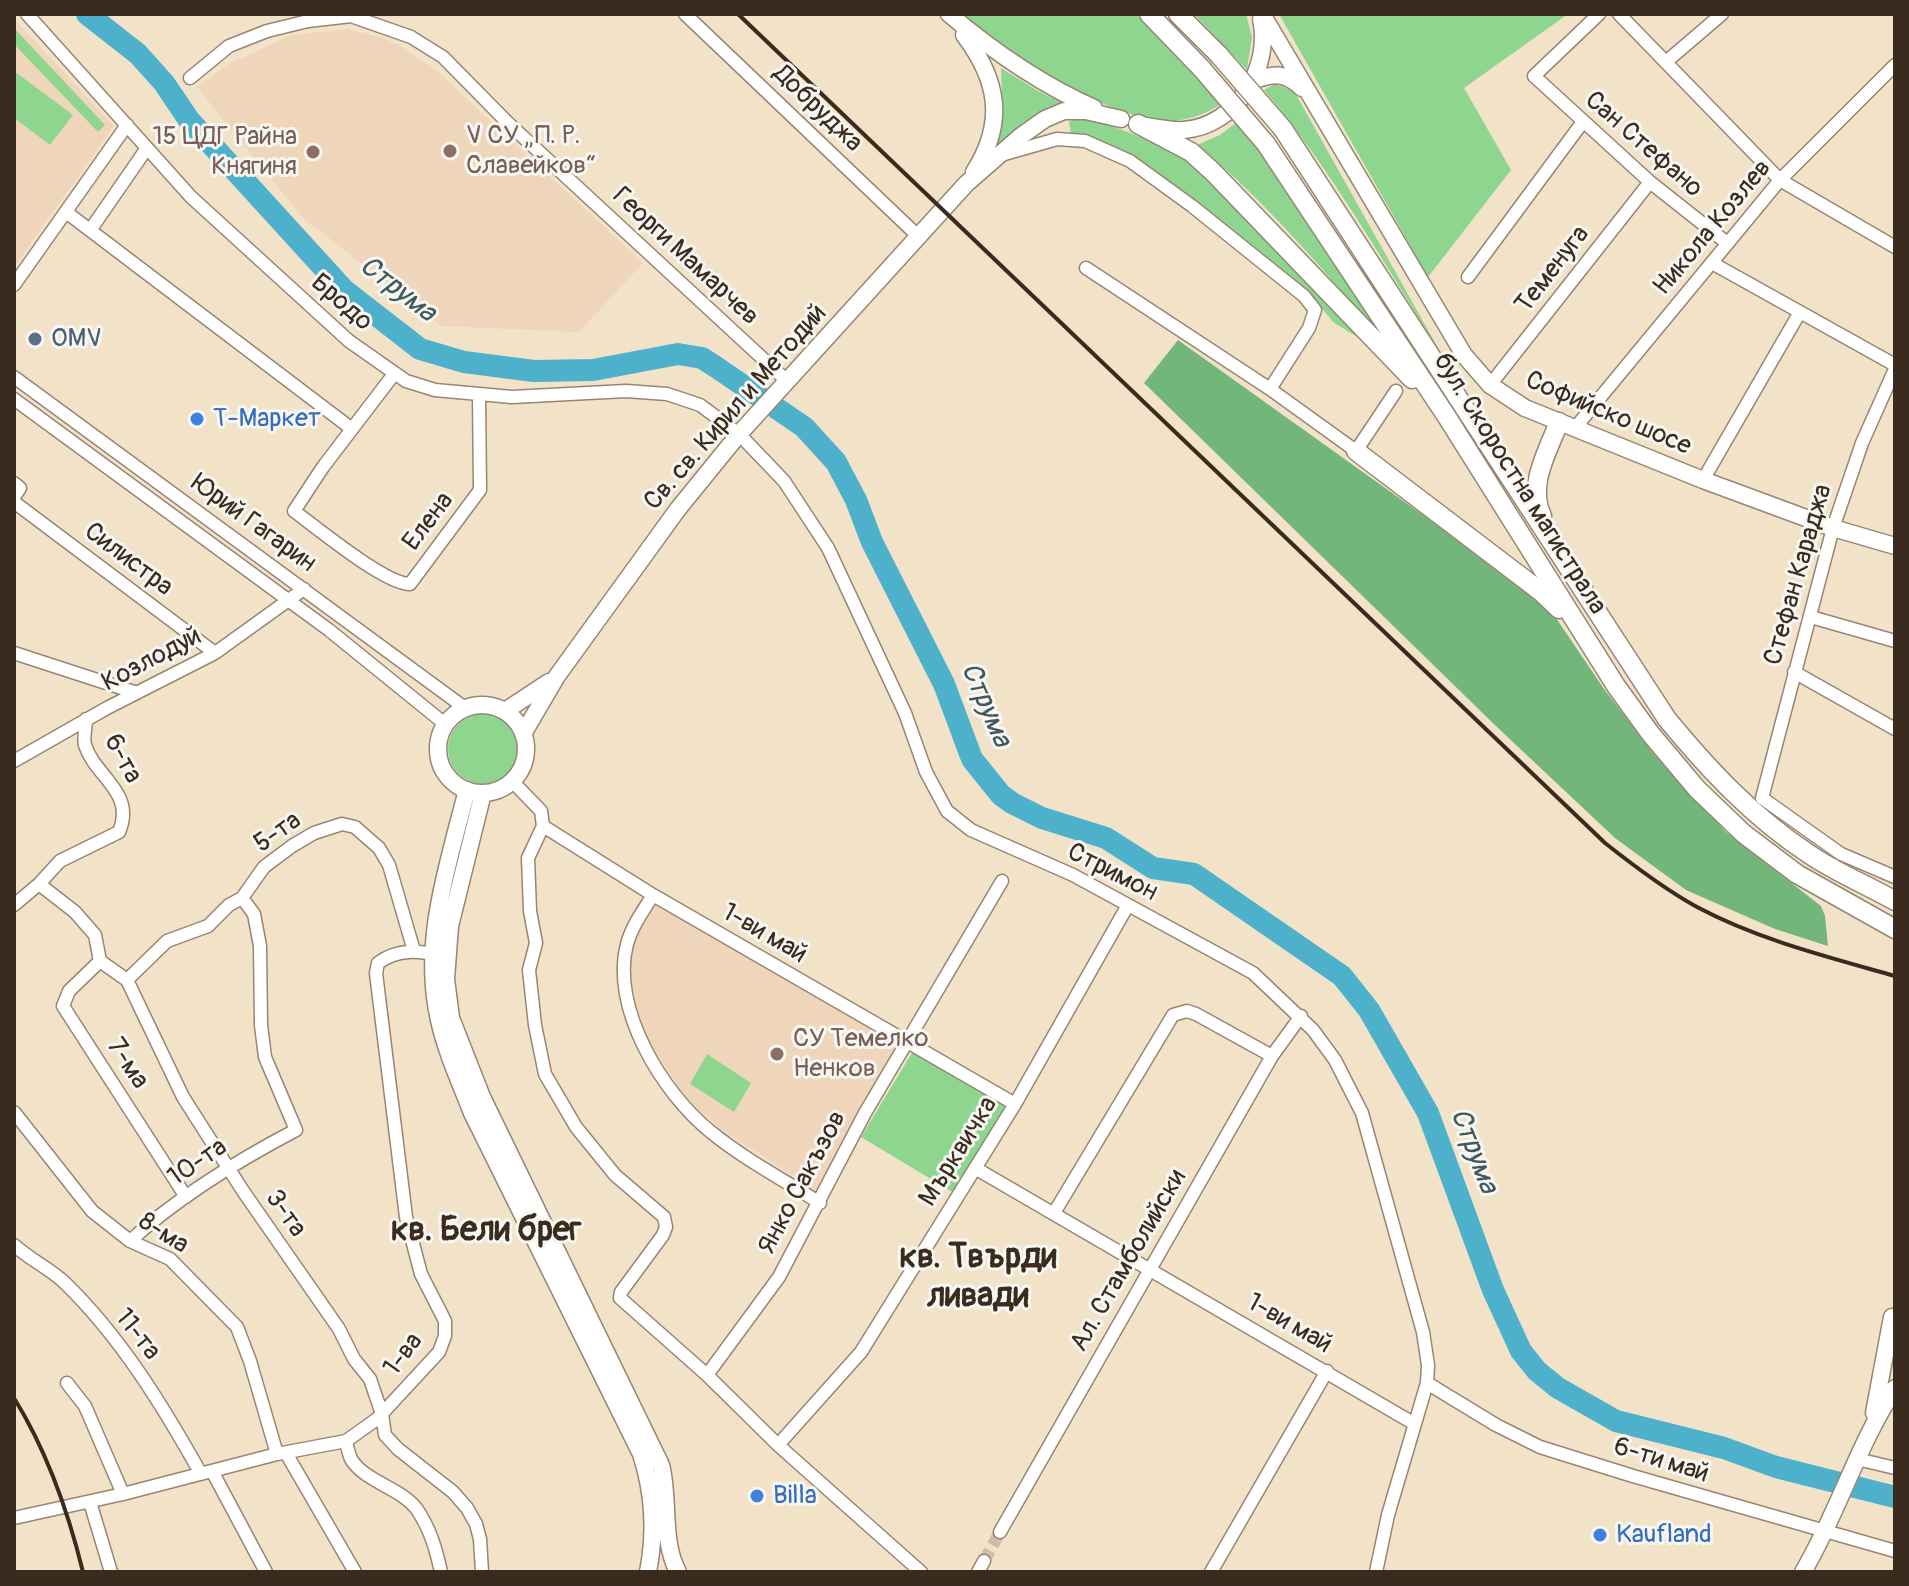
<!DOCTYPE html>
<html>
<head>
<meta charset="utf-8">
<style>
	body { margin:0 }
	#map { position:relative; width:1909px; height:1586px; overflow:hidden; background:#f2e2c8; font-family:Pangolin,sans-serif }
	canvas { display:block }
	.frame { position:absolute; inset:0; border:16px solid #3b2a1e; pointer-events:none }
</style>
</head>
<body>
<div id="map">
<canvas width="1909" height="1586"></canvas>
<div class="frame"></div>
</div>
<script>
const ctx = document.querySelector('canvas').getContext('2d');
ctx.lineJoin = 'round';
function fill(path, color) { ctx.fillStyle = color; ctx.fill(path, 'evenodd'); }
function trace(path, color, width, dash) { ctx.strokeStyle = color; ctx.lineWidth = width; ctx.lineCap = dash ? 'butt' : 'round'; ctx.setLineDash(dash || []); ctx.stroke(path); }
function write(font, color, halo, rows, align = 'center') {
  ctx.font = font + ' Pangolin,sans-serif'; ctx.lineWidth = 6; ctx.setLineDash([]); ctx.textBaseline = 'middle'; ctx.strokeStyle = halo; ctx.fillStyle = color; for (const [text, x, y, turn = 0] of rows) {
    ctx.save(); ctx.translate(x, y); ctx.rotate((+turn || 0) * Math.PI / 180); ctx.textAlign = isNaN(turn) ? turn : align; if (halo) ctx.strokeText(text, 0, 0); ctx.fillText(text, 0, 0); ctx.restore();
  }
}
fill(new Path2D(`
	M14,19L114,126L14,267Z
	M347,29L377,36L401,46L436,70L643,263L579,332L441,326L302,217L197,87L229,64L291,35Z
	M655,900L904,1044L817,1191L722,1130L699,1111L680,1091L647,1038L637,1009L631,977V945Z`), '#efd6bb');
fill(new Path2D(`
	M962,14H1136L1221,104C1201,117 1180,123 1156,120C1110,114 1034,70 995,43C983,34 973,23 962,14Z
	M1194,14H1246L1252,37L1247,70Z
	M1279,14H1568L1464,88L1511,170L1428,277Z
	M14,28L105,125L98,132L14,44Z
	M1001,68L1038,91L1065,104C1039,113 1021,125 1002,145L996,141L1003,119Z
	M14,71L73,115L50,145L14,118Z
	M1275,84L1294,91L1442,355C1385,266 1333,171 1264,90Z
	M1091,119C1130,133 1167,144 1199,169L1370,345L1333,322L1316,301L1172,185L1127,152L1071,134L1069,122L1074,120Z
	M1237,122L1260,149L1390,346C1328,277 1269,203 1197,145L1220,135Z
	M448 749a35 35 0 1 1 70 0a35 35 0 1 1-70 0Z
	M913,1051L1006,1107L954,1193L861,1137Z
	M707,1054L751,1083L734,1112L690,1084Z`), '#8ed58f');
fill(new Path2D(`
	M1178,340L1528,590L1552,612L1604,689L1653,753L1726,832L1821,906L1825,916L1828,946L1775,929L1686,890L1615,838L1498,728L1144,383Z`), '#72b67a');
trace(new Path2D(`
	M87,14L138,54L164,83L189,120L344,290L420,349L464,362L534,371L593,370L678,354L702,358L716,367L804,427L836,462L856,500L872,542L944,684L972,759L1001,795L1012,803L1042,818L1106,838L1153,868L1194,874L1342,976L1369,1010L1428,1113L1493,1290L1521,1351L1537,1371L1558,1388L1616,1421L1724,1448L1776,1467L1895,1497`), '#4db1cc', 22);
trace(new Path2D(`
	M984,1561L1000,1532`), '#cdbda6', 12, [12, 6]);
const minor = new Path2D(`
	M27,14L191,197L349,341L406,381L435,390L512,397L626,391L667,394L700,405L739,434L784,481L828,548L905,713L926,772L947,811L971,830L1073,875L1253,973L1313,1030L1335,1060L1362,1113L1423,1332L1428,1365L1427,1383L1388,1515L1376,1572
	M685,14L919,237
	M1599,14L1534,76L1650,182L1727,243
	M1619,14L1780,180L1895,247
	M1667,61L1722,14
	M190,78L229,46L267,31L308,21L351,16L411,37L443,57L508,123L787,381
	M1001,155L1057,139L1085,141L1130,161L1192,206L1304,296L1315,310L1309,328L1270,389
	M66,212L352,429
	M91,229L147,148
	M1712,263L1895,365
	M1086,268L1270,389L1356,451L1396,391
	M1468,277L1582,123
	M14,285L127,125
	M1895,369L1862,443L1833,528L1762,798L1841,854L1895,877
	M394,374L323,467L294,511C317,528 385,584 410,584L480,490L479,394
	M14,377L465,708
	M1490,385L1650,182
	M14,399L329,630L445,724
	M1575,428L1780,180L1895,65
	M1703,480L1800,312
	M14,483L20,488L14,497
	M14,502L215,653
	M1811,617L1895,641
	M14,653L137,693
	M1794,672L1895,729
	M14,761L107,708L215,653L304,589
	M512,781L541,811L543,826L653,895L1015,1104
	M543,826L528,858L530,911L536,943L529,970L535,1025L545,1074L576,1127L615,1175L664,1217L666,1227L663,1235L621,1292L620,1298L707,1375L778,1445L921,1572
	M39,884L75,912L95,935L100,961L127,980L183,1097L243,1191L339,1329L354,1359L370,1379L382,1414L385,1435L398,1449L453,1492L467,1508L476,1524L480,1539L482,1572
	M653,895C643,911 632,926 627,944C610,1008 663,1094 711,1132C744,1159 784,1180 820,1203
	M14,905L39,884L60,861L119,832C136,792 95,777 85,745C83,738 86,727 86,719
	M100,961L69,991L63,1006L186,1197
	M127,980L167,941L208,926L229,905L242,898L264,867L292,846L314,833L342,824L355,827L379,848L389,865L414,951
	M14,1112L92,1211L130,1241L170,1259L237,1327L250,1361L277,1454
	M975,1168L1413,1423
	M1054,1213L1173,1015L1187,1011L1196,1014L1272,1056
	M130,1241C179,1196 237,1161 296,1130L265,1057L261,1025L260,946L254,914L242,898
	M14,1245C29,1259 49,1268 64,1282C120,1336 163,1406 201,1474
	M707,1375L779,1277L865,1113L1002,881
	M67,1383L85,1406L123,1494
	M1427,1383L1496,1425L1540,1447L1633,1476L1895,1551
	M346,1441C347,1446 349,1454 351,1459C365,1482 399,1487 416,1508C430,1528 436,1549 441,1572
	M778,1445L861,1352L1015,1104L1128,905
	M286,1453L355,1572
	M1857,1459L1895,1468
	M212,1471L266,1572
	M90,1502L111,1572
	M14,1518L123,1494L277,1454L346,1441L377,1419L439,1352L445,1336V1321L421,1274L406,1217L376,973L378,963C397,949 418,950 440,956
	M1000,1532L1272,1056L1301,1016
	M978,1572L984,1561
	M1211,1572L1327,1371`);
const major = new Path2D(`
	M949,14C994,52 1040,84 1094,108
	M1262,14L1464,355L1490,385L1525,408L1703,480L1833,528L1895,546
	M964,35C998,80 1006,122 974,172
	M1253,81C1273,73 1286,72 1302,88
	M1146,126C1158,128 1172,131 1184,130C1236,126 1272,68 1261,19
	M438 749a44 44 0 1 1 88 0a44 44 0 1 1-88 0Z
	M505,711L549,682
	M523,734L557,676L678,509L739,434L966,184L1021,136L1045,119L1064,111H1086L1121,119
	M467,790C448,865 421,942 439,1020C446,1052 460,1082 472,1113L641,1454C654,1494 656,1531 648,1572
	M483,793L450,926L446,979L451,1018L482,1097L661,1465C670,1500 661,1540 678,1572
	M1874,1413L1892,1317
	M1803,1572C1838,1513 1857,1446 1895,1388`);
const highway = new Path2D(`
	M1149,14L1202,69
	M1178,14L1219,55
	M1138,124L1191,152L1213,172L1412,379
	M1283,129L1667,719C1709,770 1753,817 1809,854C1835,872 1867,885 1895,901
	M1266,144L1447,417L1616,686L1650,733L1697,789L1744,834L1797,874L1895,929
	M1356,451L1540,591L1559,609
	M1542,516C1527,485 1548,451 1559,422`);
trace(minor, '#968673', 15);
trace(major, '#968673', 19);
trace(highway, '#968673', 21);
trace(minor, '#fff', 12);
trace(major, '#fff', 16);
trace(highway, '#fff', 18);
trace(new Path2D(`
	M738,14L1605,843C1634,866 1664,889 1697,907C1759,940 1828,957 1895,976
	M14,1398C47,1451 68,1511 83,1572`), '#3b2a1e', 4);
const highwayBridge = new Path2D(`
	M1219,55L1283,129
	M1202,69L1266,144`);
trace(highwayBridge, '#968673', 21, []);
trace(highwayBridge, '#fff', 18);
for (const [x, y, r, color] of [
	[450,151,8,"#8d6e63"],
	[313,152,8,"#8d6e63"],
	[35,339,8,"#5c6f8a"],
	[197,419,8,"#3f7fe0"],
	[777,1054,8,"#8d6e63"],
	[757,1496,8,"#3f7fe0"],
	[1600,1535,8,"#3f7fe0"]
]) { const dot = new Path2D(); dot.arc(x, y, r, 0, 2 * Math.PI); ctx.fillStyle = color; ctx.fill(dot); trace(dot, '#f6f6f2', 3); }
write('26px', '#3b2a1e', '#f6f6f2', [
	["Добруджа",817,109,44],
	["Сан Стефано",1643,145,41],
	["Никола Козлев",1713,228,-50],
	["Георги Мамарчев",685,257,43],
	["Теменуга",1553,270,-52],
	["Бродо",341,303,41],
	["Св. св. Кирил и Методий",736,408,-49],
	["Софийско шосе",1608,414,23],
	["бул. Скоростна магистрала",1519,484,58],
	["Елена",429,522,-53],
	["Юрий Гагарин",253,524,36],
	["Силистра",128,560,37],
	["Стефан Караджа",1799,575,-74],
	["Козлодуй",152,660,-28],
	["6-та",122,759,62],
	["5-та",278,833,-35],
	["Стримон",1112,873,27],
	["1-ви май",764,934,30],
	["7-ма",127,1064,57],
	["Мърквичка",959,1152,-58],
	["10-та",198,1163,-34],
	["Янко Сакъзов",803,1183,-62],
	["3-та",285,1214,55],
	["8-ма",163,1234,32],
	["Ал. Стамболийски",1129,1261,-60],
	["1-ви май",1289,1324,30],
	["11-та",137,1335,52],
	["1-ва",404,1355,-53],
	["6-ти май",1661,1461,17]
]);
write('26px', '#785e54', '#f6f6f2', [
	["V СУ „П. Р.",466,136],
	["Славейков“",466,166],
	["15 ЦДГ Райна",297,137,"right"],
	["Княгиня",297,167,"right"],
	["СУ Темелко",793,1039],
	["Ненков",793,1069]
], 'left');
write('26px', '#4e5e75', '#f6f6f2', [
	["OMV",51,339]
], 'left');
write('26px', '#366cbe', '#f6f6f2', [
	["Т-Маркет",213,419],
	["Billa",773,1496],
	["Kaufland",1616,1535]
], 'left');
write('italic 28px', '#41595b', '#f6f6f2', [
	["Струма",397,290,38],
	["Струма",985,705,67],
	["Струма",1473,1151,69]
]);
write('bold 34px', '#3b2a1e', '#f6f6f2', [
	["кв. Бели брег",486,1231],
	["кв. Твърди",978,1258],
	["ливади",978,1297]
]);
</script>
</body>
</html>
